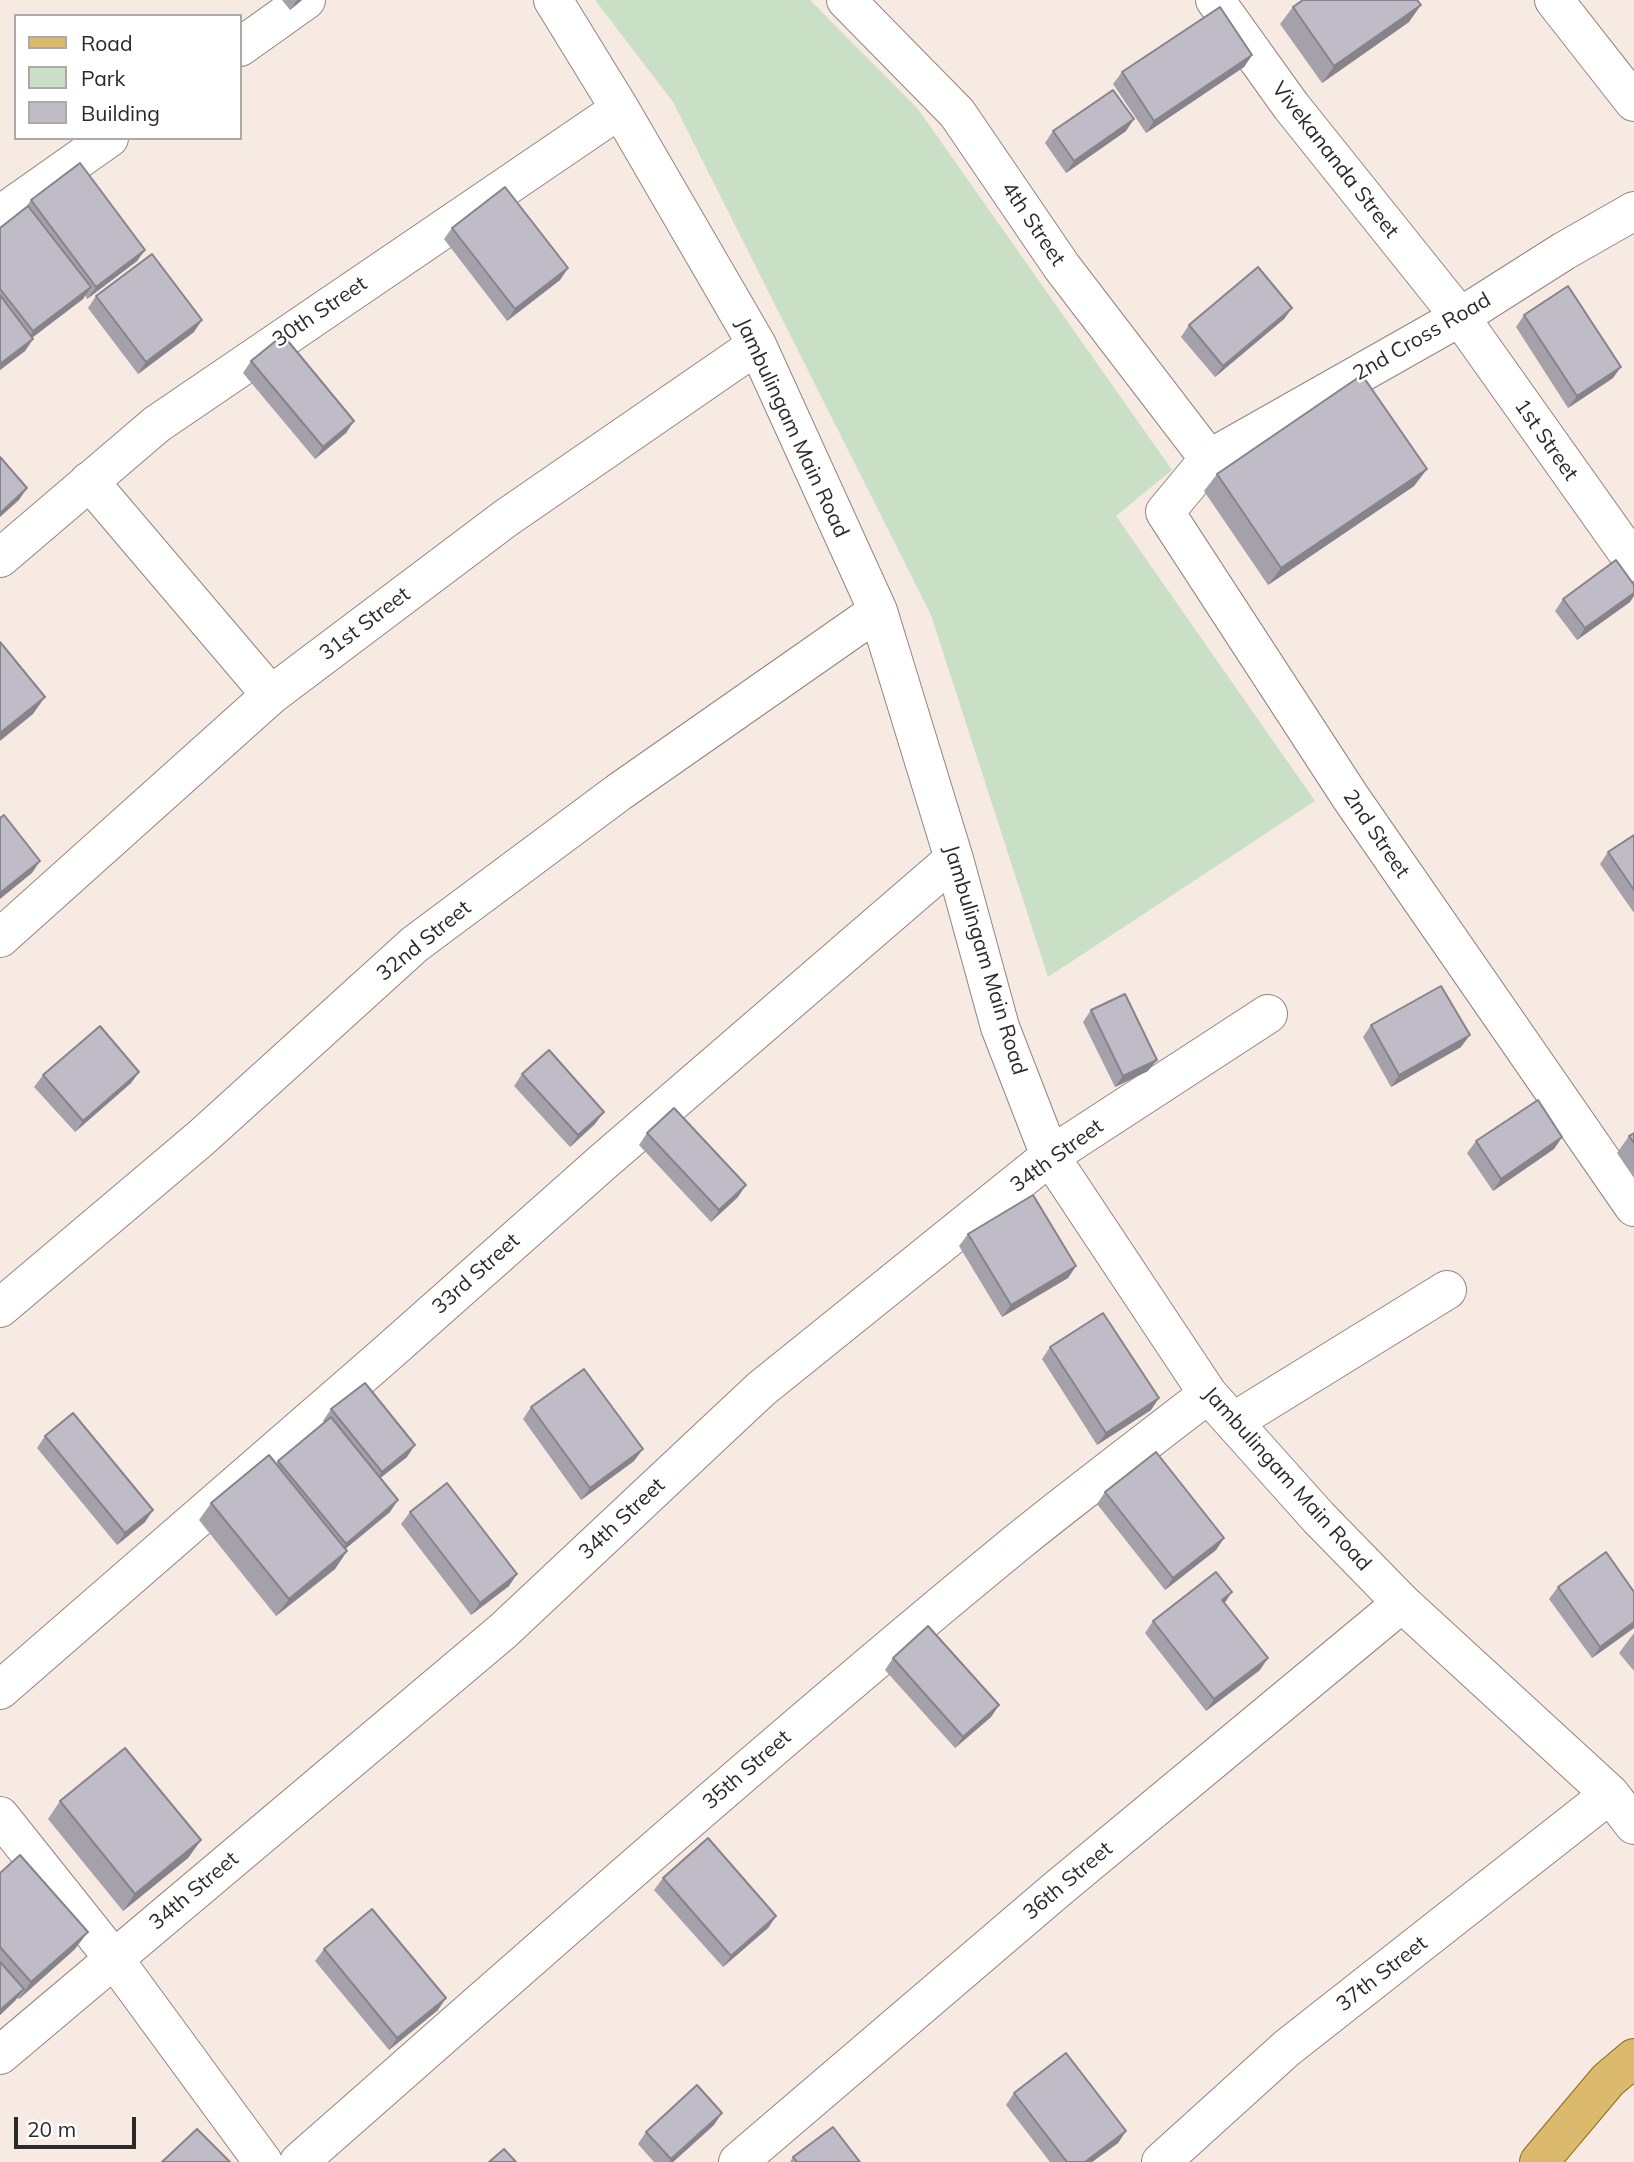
<!DOCTYPE html>
<html>
<head>
<meta charset="utf-8">
<style>
	body { margin:0 }
	#map { position:relative; width:1634px; height:2162px; overflow:hidden; background:#f6eae2; font-family:Mulish,sans-serif }
	canvas { display:block }
	.legend { position:absolute; left:14px; top:14px; width:228px; height:126px; box-sizing:border-box; background:#fff; border:2px solid #abaaa9; margin:0; padding:9px 12px; list-style:none; font-size:21px; color:#2e2a27 }
	.legend li { display:flex; align-items:center; gap:14px; height:35px }
	.legend b { width:35px; border:2px solid #abaaa9 }
	.scale { position:absolute; left:14px; top:2117px; width:122px; height:32px; box-sizing:border-box; border:4px solid #2e2a27; border-top:0; padding-left:9px; font-size:21px; line-height:24px; white-space:nowrap; color:#2e2a27; -webkit-text-stroke:5px #fff; paint-order:stroke }
</style>
</head>
<body>
<div id="map">
<canvas width="1634" height="2162"></canvas>
<ul class="legend">
<li><b style="height:9px;background:#dbb96d"></b>Road</li>
<li><b style="height:19px;background:#cae0c6"></b>Park</li>
<li><b style="height:19px;background:#bfbbc7"></b>Building</li>
</ul>
<div class="scale">20 m</div>
</div>
<script>
const ctx = document.querySelector('canvas').getContext('2d');
ctx.lineJoin = 'round';
function fill(path, color) { ctx.fillStyle = color; ctx.fill(path, 'evenodd'); }
function trace(path, color, width, dash) { ctx.strokeStyle = color; ctx.lineWidth = width; ctx.lineCap = dash ? 'butt' : 'round'; ctx.setLineDash(dash || []); ctx.stroke(path); }
function write(font, color, halo, rows, align = 'center') {
  ctx.font = font + ' Mulish,sans-serif'; ctx.lineWidth = 5; ctx.setLineDash([]); ctx.textBaseline = 'middle'; ctx.strokeStyle = halo; ctx.fillStyle = color; for (const [text, x, y, turn = 0] of rows) {
    ctx.save(); ctx.translate(x, y); ctx.rotate((+turn || 0) * Math.PI / 180); ctx.textAlign = isNaN(turn) ? turn : align; if (halo) ctx.strokeText(text, 0, 0); ctx.fillText(text, 0, 0); ctx.restore();
  }
}
fill(new Path2D(`
	M595,0H810L918,109L1172,470L1116,516L1315,801L1048,977L931,615L673,102Z`), '#cae0c6');
const minor = new Path2D(`
	M553,0L620,109L757,345L878,611L954,859L1000,1027L1050,1156L1208,1394L1319,1518L1402,1603L1610,1794L1634,1825
	M846,0L957,113L1062,267L1209,459
	M1215,0L1291,106L1460,317L1634,562
	M1554,0L1634,102
	M240,47L306,0
	M1634,211L1564,251L1460,317L1209,459L1165,512L1351,798L1634,1207
	M0,215L109,138
	M89,481L271,695
	M0,558L157,424L620,109
	M0,938L271,695L506,518L757,345
	M0,1308L201,1138L415,944L619,792L878,611
	M1233,1422L1447,1290
	M0,1690L383,1357L604,1161L954,859
	M0,1816L114,1959L263,2162
	M0,2055L503,1631L761,1389L1050,1156L1268,1014
	M299,2162C537,1953 774,1742 1019,1541C1081,1491 1145,1443 1208,1394
	M738,2162L1055,1891L1402,1603
	M1161,2162L1287,2048L1610,1794`);
const major = new Path2D(`
	M1539,2162L1608,2080L1634,2058`);
trace(minor, '#91857e', 40);
trace(major, '#8f6915', 40);
trace(minor, '#fff', 38);
trace(major, '#dbb96d', 38);
fill(new Path2D(`
	M282,0H302L290,10Z
	M1293,7L1409,22L1322,83L1280,24Z
	M1252,55L1244,67L1146,133L1113,84L1122,72Z
	M1053,131H1126L1066,173L1045,143Z
	M31,200L145,250L137,261L87,299L85,295L83,299L32,338L33,339L25,351L0,370V228L26,207Z
	M452,228L568,268L560,280L507,321L444,239Z
	M96,296L194,332L138,374L88,308Z
	M1292,308L1284,319L1215,377L1181,337L1189,325Z
	M1524,315L1613,378L1568,408L1516,327Z
	M251,361L354,421L346,433L315,459L243,373Z
	M1427,469L1414,486L1268,585L1204,491L1217,474Z
	M1563,599L1630,602L1577,640L1555,611Z
	M1634,835V913L1600,864L1608,852Z
	M1091,1010L1148,1071L1115,1087L1083,1022Z
	M1371,1025L1461,1047L1391,1087L1363,1037Z
	M139,1072L131,1083L75,1132L34,1087L43,1075Z
	M522,1074L595,1124L570,1147L514,1086Z
	M647,1133L738,1197L711,1222L639,1145Z
	M1634,1133V1178L1617,1153L1629,1136Z
	M1562,1137L1554,1149L1493,1191L1467,1153L1476,1141Z
	M968,1234L1076,1266L1068,1278L1002,1317L959,1246Z
	M1050,1347L1151,1410L1097,1445L1042,1359Z
	M531,1407L634,1461L581,1500L523,1419Z
	M331,1409L407,1457L380,1478L390,1512L345,1549L347,1551L335,1569L276,1616L199,1520L211,1503L276,1464L278,1461L324,1423L323,1421Z
	M45,1436L153,1510L145,1522L117,1545L37,1448Z
	M1105,1492L1224,1538L1216,1550L1165,1590L1097,1504Z
	M410,1512L509,1586L471,1615L401,1524Z
	M1558,1587L1634,1628L1592,1658L1549,1599Z
	M1225,1603L1260,1670L1206,1711L1145,1633L1153,1621Z
	M1634,1633V1671L1619,1653Z
	M893,1658L999,1705L991,1717L955,1748L885,1670Z
	M60,1801L201,1840L188,1858L123,1911L48,1819Z
	M0,1873L75,1949L19,1999L17,1998L0,2015Z
	M663,1878L776,1916L768,1928L723,1967L654,1890Z
	M324,1949L438,2010L389,2050L315,1961Z
	M1014,2093L1126,2131L1118,2143L1092,2162H1050L1006,2105Z
	M714,2125L673,2162H654L638,2144L646,2132Z
	M793,2157L860,2162H790Z`), '#a4a1ab');
fill(new Path2D(`
	M297,0H302L290,10Z
	M1421,5L1409,22L1322,83L1334,66Z
	M1252,55L1244,67L1146,133L1154,121Z
	M1134,119L1126,131L1066,173L1074,161Z
	M145,250L137,261L87,299L96,287Z
	M568,268L560,280L507,321L515,309Z
	M91,287L83,299L25,343L33,331Z
	M1292,308L1284,319L1215,377L1223,366Z
	M202,320L194,332L138,374L146,362Z
	M33,339L25,351L0,370V364Z
	M1621,367L1613,378L1568,408L1577,396Z
	M354,421L346,433L315,459L323,447Z
	M1427,469L1414,486L1268,585L1281,568Z
	M27,488L19,500L0,517V513Z
	M1634,593V596L1630,602L1577,640L1585,628Z
	M45,697L33,714L0,741V733Z
	M40,861L32,873L0,899V893Z
	M1470,1035L1461,1047L1391,1087L1399,1075Z
	M1157,1060L1148,1071L1115,1087L1123,1076Z
	M139,1072L131,1083L75,1132L83,1121Z
	M604,1112L595,1124L570,1147L578,1135Z
	M1562,1137L1554,1149L1493,1191L1501,1179Z
	M746,1185L738,1197L711,1222L719,1210Z
	M1076,1266L1068,1278L1002,1317L1011,1305Z
	M1159,1398L1151,1410L1097,1445L1106,1433Z
	M415,1445L407,1457L374,1483L382,1472Z
	M643,1449L634,1461L581,1500L590,1488Z
	M398,1500L390,1512L338,1555L346,1544Z
	M153,1510L145,1522L117,1545L125,1533Z
	M1224,1538L1216,1550L1165,1590L1173,1578Z
	M347,1551L335,1569L276,1616L289,1599Z
	M517,1574L509,1586L471,1615L480,1603Z
	M1232,1592L1224,1604L1222,1600Z
	M1634,1622V1628L1592,1658L1600,1647Z
	M1268,1658L1260,1670L1206,1711L1214,1699Z
	M999,1705L991,1717L955,1748L963,1737Z
	M201,1840L188,1858L123,1911L135,1894Z
	M776,1916L768,1928L723,1967L731,1956Z
	M88,1932L75,1949L19,1999L31,1982Z
	M24,1989L15,2001L0,2015V2010Z
	M446,1998L438,2010L389,2050L397,2038Z
	M722,2113L714,2125L673,2162H669Z
	M1126,2131L1118,2143L1092,2162H1085Z`), '#86838b');
const building = new Path2D(`
	M1303,0H1417L1421,5L1334,66L1293,7Z
	M1220,7L1252,55L1154,121L1122,72Z
	M1113,90L1134,119L1074,161L1053,131Z
	M80,163L145,250L96,287L31,200Z
	M505,187L568,268L515,309L452,228Z
	M28,206L91,287L33,331L0,289V228Z
	M152,254L202,320L146,362L96,296Z
	M1258,267L1292,308L1223,366L1189,325Z
	M1568,286L1621,367L1577,396L1524,315Z
	M0,295L33,339L0,364Z
	M283,335L354,421L323,447L251,361Z
	M1362,375L1427,469L1281,568L1217,474Z
	M0,457L27,488L0,513Z
	M1616,560L1634,585V593L1585,628L1563,599Z
	M0,642L45,697L0,733Z
	M4,815L40,861L0,893V818Z
	M1634,835V890L1608,852Z
	M1441,986L1470,1035L1399,1075L1371,1025Z
	M1125,994L1157,1060L1123,1076L1091,1010Z
	M100,1026L139,1072L83,1121L43,1075Z
	M549,1050L604,1112L578,1135L522,1074Z
	M1538,1100L1562,1137L1501,1179L1476,1141Z
	M674,1108L746,1185L719,1210L647,1133Z
	M1634,1133V1143L1629,1136Z
	M1033,1195L1076,1266L1011,1305L968,1234Z
	M1103,1313L1159,1398L1106,1433L1050,1347Z
	M584,1369L643,1449L590,1488L531,1407Z
	M365,1383L415,1445L382,1472L331,1409Z
	M73,1413L153,1510L125,1533L45,1436Z
	M331,1417L398,1500L346,1544L278,1461Z
	M1156,1452L1224,1538L1173,1578L1105,1492Z
	M269,1455L347,1551L289,1599L211,1503Z
	M447,1483L517,1574L480,1603L410,1512Z
	M1606,1552L1634,1592V1622L1600,1647L1558,1587Z
	M1216,1572L1232,1592L1222,1600L1268,1658L1214,1699L1153,1621Z
	M928,1626L999,1705L963,1737L893,1658Z
	M125,1748L201,1840L135,1894L60,1801Z
	M708,1838L776,1916L731,1956L663,1878Z
	M20,1855L88,1932L31,1982L0,1947V1873Z
	M372,1909L446,1998L397,2038L324,1949Z
	M0,1962L24,1989L0,2010Z
	M1066,2053L1126,2131L1085,2162H1067L1014,2093Z
	M697,2085L722,2113L671,2159L646,2132Z
	M833,2127L860,2162H797L793,2157Z
	M197,2129L230,2162H162Z
	M504,2149L516,2162H489Z`);
fill(building, '#bfbbc7');
trace(building, '#86838b', 2);
write('21px', '#2e2a27', '#fff', [
	["Vivekananda Street",1335,160,52],
	["4th Street",1033,224,56],
	["30th Street",320,312,-34],
	["2nd Cross Road",1422,337,-30],
	["Jambulingam Main Road",792,428,65],
	["1st Street",1546,440,55],
	["31st Street",365,624,-37],
	["2nd Street",1376,834,56],
	["32nd Street",424,941,-39],
	["Jambulingam Main Road",985,960,73],
	["34th Street",1057,1156,-36],
	["33rd Street",476,1274,-42],
	["Jambulingam Main Road",1287,1479,48],
	["34th Street",622,1519,-43],
	["35th Street",747,1770,-41],
	["36th Street",1068,1881,-40],
	["34th Street",194,1891,-40],
	["37th Street",1382,1974,-38]
]);
</script>
</body>
</html>
